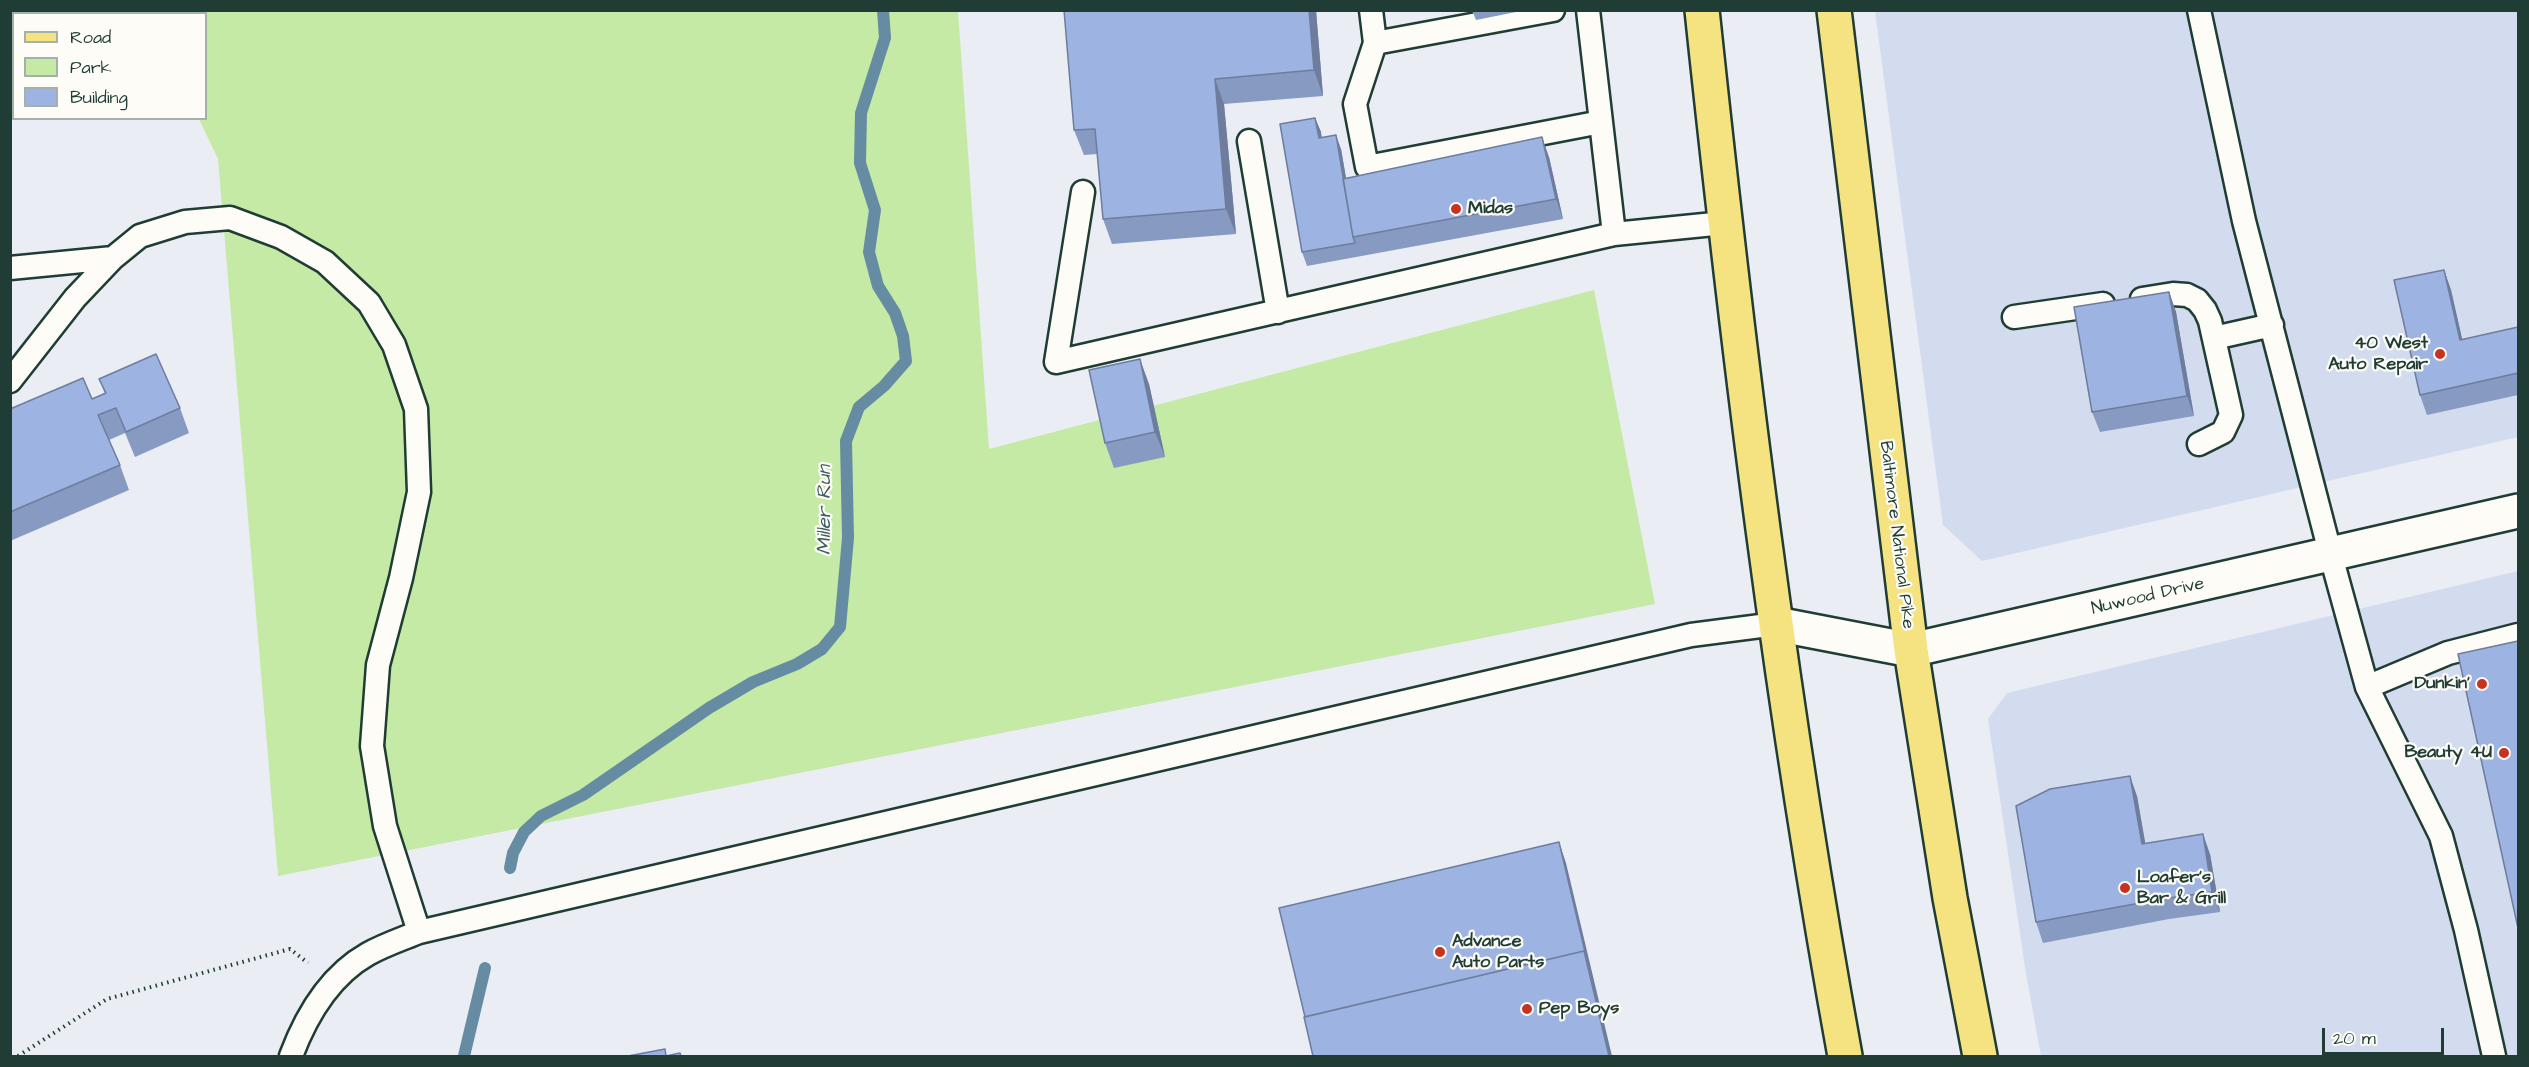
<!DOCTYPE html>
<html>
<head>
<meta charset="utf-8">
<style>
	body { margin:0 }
	#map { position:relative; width:2529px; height:1067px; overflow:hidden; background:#eaedf3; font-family:"Architects Daughter",sans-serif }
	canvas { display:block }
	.frame { position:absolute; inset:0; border:12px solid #1f3d34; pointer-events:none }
	.legend { position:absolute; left:12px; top:12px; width:195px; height:108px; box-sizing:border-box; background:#fdfcf7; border:2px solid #a4b0a9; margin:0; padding:8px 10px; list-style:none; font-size:18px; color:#1f3d34 }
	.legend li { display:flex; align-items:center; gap:12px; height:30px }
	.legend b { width:30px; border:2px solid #a4b0a9 }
	.scale { position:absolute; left:2322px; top:1028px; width:122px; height:27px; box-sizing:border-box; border:3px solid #1f3d34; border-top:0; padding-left:8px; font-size:18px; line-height:21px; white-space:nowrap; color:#1f3d34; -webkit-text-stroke:4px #fdfcf7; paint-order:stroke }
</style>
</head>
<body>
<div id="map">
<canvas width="2529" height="1067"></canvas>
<div class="frame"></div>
<ul class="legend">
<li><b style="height:8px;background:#f5e382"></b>Road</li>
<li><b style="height:16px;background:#c5eaa5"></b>Park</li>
<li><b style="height:16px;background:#9db3e1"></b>Building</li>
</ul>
<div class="scale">20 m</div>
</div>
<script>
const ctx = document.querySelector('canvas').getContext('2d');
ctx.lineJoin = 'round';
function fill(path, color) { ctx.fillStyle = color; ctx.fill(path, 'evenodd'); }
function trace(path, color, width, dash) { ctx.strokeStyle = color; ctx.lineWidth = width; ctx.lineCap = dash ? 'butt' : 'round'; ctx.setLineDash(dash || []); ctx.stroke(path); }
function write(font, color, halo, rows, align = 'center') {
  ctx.font = font + ' "Architects Daughter",sans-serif'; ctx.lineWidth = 4.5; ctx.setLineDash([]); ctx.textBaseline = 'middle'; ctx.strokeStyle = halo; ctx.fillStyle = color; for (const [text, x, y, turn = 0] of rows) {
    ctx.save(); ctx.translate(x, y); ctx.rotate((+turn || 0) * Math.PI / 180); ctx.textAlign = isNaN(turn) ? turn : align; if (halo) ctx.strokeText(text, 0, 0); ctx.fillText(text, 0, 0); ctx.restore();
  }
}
fill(new Path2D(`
	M1875,11H2518V437L1982,561L1943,525Z
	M2518,571V1056H2041L2026,974L1988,719L2007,693Z`), '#d3dcee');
fill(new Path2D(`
	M147,11H958L989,449L1594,290L1655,604L278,876L218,159L199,119L206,118V14L149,13Z`), '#c5eaa5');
trace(new Path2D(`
	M510,868L513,853L524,832L541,816L583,795L709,708L753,682L797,664L822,649L840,627L848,538L846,441L859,407L884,386L906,361L903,336L895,313L878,286L869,252L875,210L860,163L861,113L885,38L883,10
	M464,1056L485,968`), '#658ca3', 12);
const service = new Path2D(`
	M1371,10L1375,43L1355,104L1367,167L1601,122
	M1588,10L1614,234L1724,223
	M2199,10L2244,221L2331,556L2367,687L2441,836L2466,930L2494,1056
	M1375,43L1553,10
	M1249,141L1278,312
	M1083,192L1056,362L1614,234
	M113,258L140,236L185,222L230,218L281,237L325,262L369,303L394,345L416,409L419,492L401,578L378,665L372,746L385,826L419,932
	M10,268L113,258L75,298L10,381
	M2142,299L2173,294L2187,295L2197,300L2205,310L2210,321L2231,415L2223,432L2199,444
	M2014,317L2103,304
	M2214,338L2272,325
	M2367,687L2448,653L2518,635
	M291,1056C306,1016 329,976 368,954C384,945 402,939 419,932L1691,635L1776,624`);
const tertiary = new Path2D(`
	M1776,624L1911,650L2518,511`);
const primary = new Path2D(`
	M1702,10C1739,360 1782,710 1845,1056
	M1834,10L1911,650L1950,898L1980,1056`);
trace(service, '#1f3d34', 27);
trace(tertiary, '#1f3d34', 38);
trace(primary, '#1f3d34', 38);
trace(new Path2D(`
	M18,1056L107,999L290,949L308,963`), '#1f3d34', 4, [1.5, 4.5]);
trace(service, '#fdfcf7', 22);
trace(tertiary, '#fdfcf7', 33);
trace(primary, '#f5e382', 33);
fill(new Path2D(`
	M16,10H112L81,14H17Z
	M1316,10L1323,96L1224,104L1236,234L1112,244L1103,219L1097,154L1084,155L1074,130Z
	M1472,10H1526L1476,20Z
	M1315,118L1321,132V137L1341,149L1346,178L1549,157L1563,219L1307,266L1302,252Z
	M2444,270L2451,290L2462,340L2518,327V395L2427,415L2420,395Z
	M2169,292L2176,312L2194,416L2100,432L2092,412Z
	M99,379L180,408L189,433L135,457L125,433L109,440L120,465L129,490L10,541V409L92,399L105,394Z
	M1149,384L1165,457L1114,468L1105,443Z
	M2137,796L2145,844L2210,854L2220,912L2169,919L2043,943L2036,922Z`), '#879ac2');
fill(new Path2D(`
	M1309,10H1316L1323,96L1314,70Z
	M1215,79L1224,104L1236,234L1226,209Z
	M1315,118L1321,132L1324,152L1319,138Z
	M1336,135L1341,149L1356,236H1354Z
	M1542,137L1549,157L1563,219L1556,199Z
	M2444,270L2451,290L2467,360L2460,340Z
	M2169,292L2176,312L2194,416L2187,396Z
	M1140,359L1149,384L1165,457L1155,432Z
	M2130,776L2137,796L2149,864L2142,844Z
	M2203,834L2210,854L2220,912L2212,892Z
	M1559,842L1566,863L1612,1056H1609Z`), '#6e7d9e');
const building = new Path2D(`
	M16,10H65L55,14H17Z
	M82,10H112L113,14H83Z
	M1064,10H1309L1314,70L1215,79L1226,209L1103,219L1095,129L1074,130Z
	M1315,118L1319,138L1336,135L1353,237L1355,243L1302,252L1280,124Z
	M1542,137L1556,199L1353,237L1343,179Z
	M2444,270L2460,340L2518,327V373L2420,395L2394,280Z
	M2169,292L2187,396L2092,412L2074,307Z
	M156,354L180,408L126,432L116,408L98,415L120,465L10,512V409L83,378L92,399L106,393L99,379Z
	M1140,359L1155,432L1105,443L1089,370Z
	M2518,641V928L2458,654Z
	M2130,776L2142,844L2203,834L2212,892L2162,899L2036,922L2016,806L2050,789Z
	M1559,842L1586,956L1584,951L1305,1017L1279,908Z
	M1584,951L1609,1056H1313L1304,1017Z
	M665,1049L666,1056L680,1053L681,1056H628Z`);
fill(building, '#9db3e1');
trace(building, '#6e7d9e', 1.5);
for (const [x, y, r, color] of [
	[1456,209,6,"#c8321e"],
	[2440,354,6,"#c8321e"],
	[2482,684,6,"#c8321e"],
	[2504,753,6,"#c8321e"],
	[2125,888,6,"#c8321e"],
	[1440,952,6,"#c8321e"],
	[1527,1009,6,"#c8321e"]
]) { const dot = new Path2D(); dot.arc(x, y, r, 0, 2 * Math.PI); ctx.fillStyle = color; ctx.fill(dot); trace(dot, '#fdfcf7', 2); }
write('bold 18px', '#1f3d34', '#fdfcf7', [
	["Midas",1468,209],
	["40 West",2428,344,"right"],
	["Auto Repair",2428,365,"right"],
	["Dunkin'",2470,684,"right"],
	["Beauty 4U",2492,753,"right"],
	["Loafer's",2137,878],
	["Bar & Grill",2137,899],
	["Advance",1452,942],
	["Auto Parts",1452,963],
	["Pep Boys",1539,1009]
], 'left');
write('18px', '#1f3d34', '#fdfcf7', [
	["Baltimore National Pike",1896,535,83],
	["Nuwood Drive",2148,597,-13]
]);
write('italic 20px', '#3c5e62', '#fdfcf7', [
	["Miller Run",826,510,-90]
]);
</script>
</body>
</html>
